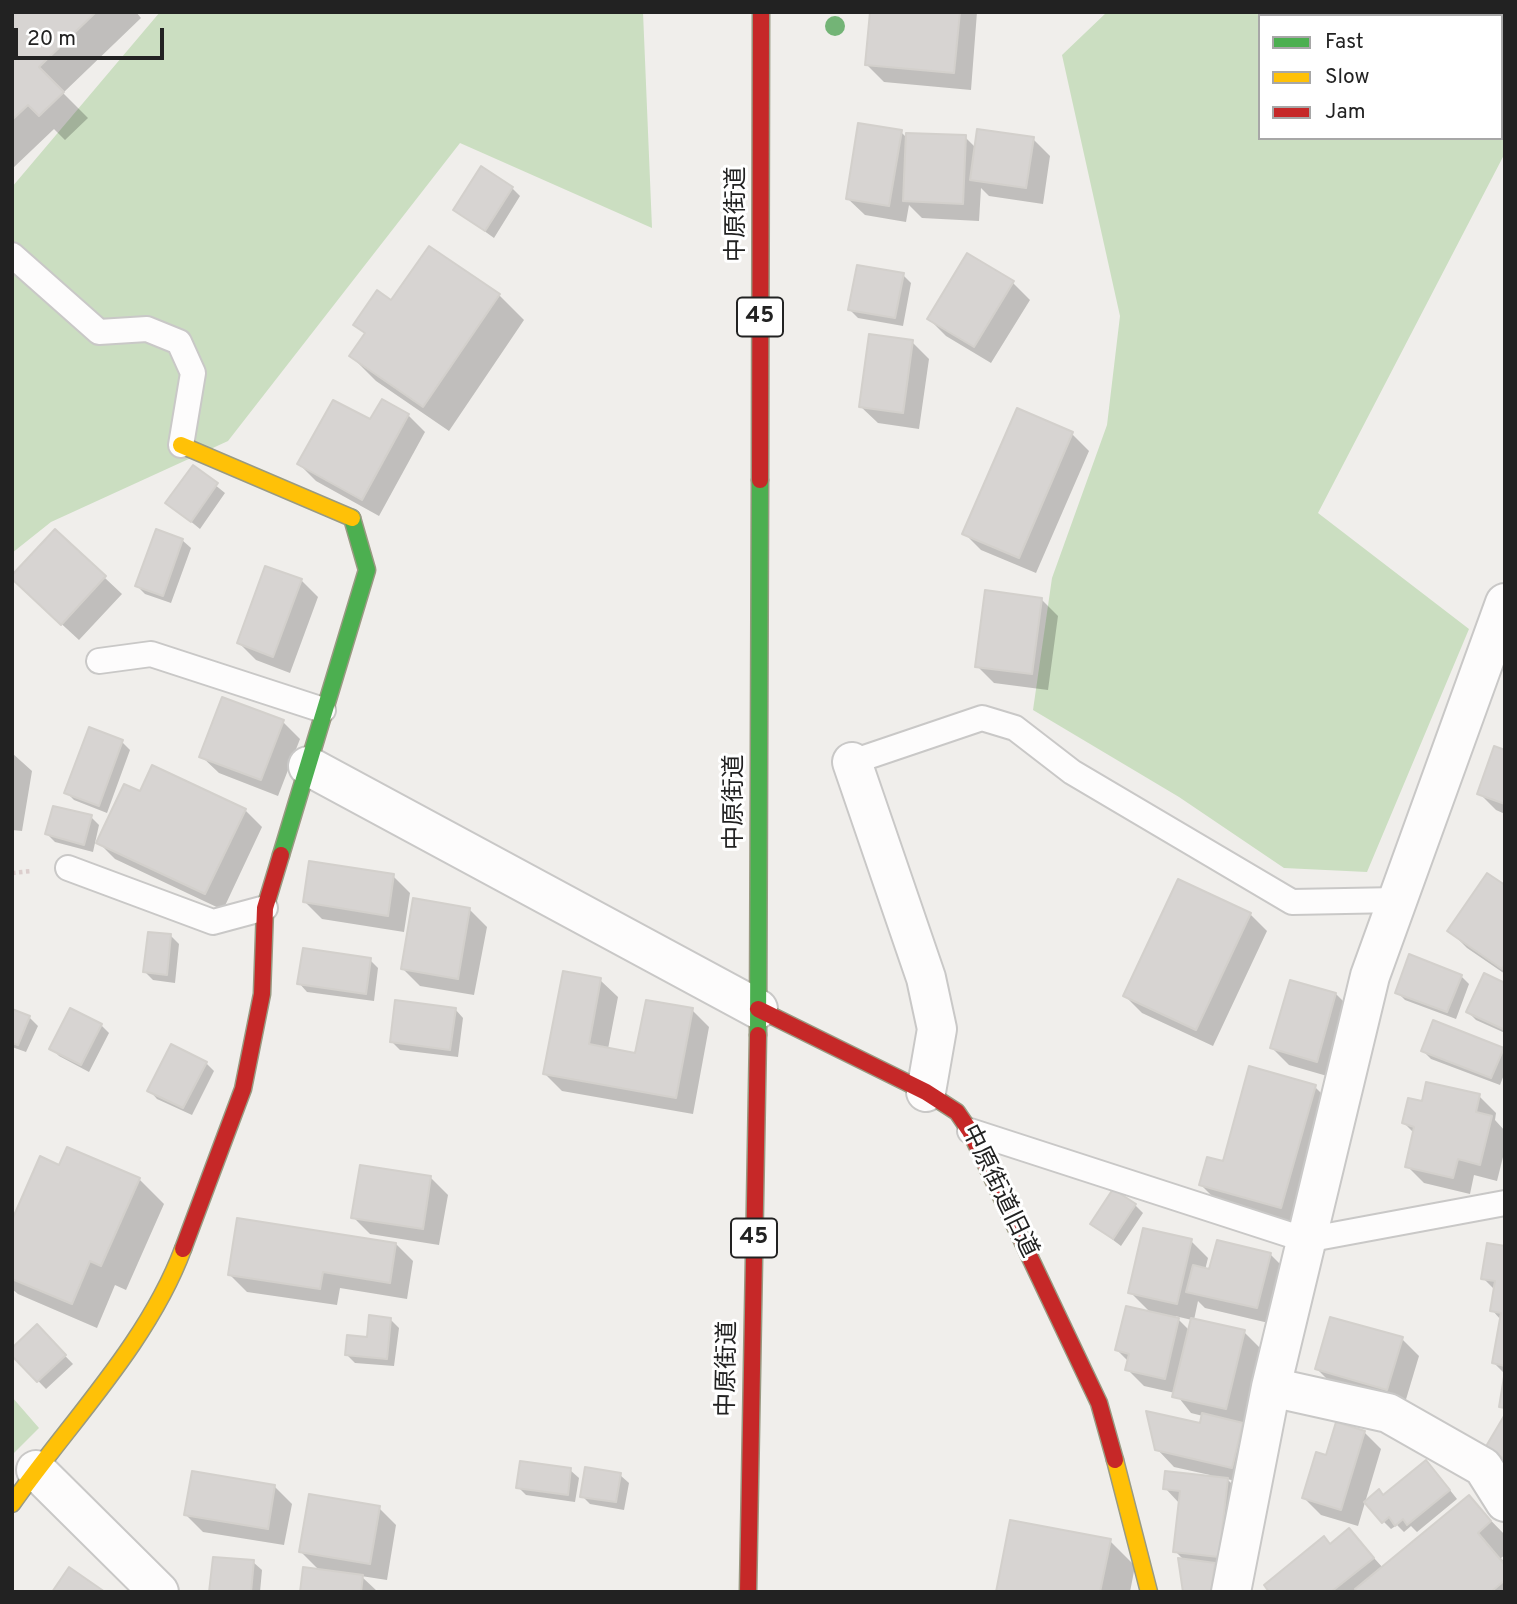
<!DOCTYPE html>
<html>
<head>
<meta charset="utf-8">
<style>
	body { margin:0 }
	#map { position:relative; width:1517px; height:1604px; overflow:hidden; background:#f0eeeb; font-family:Overpass,sans-serif }
	canvas { display:block }
	.frame { position:absolute; inset:0; border:14px solid #222; pointer-events:none }
	.legend { position:absolute; left:1258px; top:14px; width:245px; height:126px; box-sizing:border-box; background:#fff; border:2px solid #a7a7a7; margin:0; padding:9px 12px; list-style:none; font-size:21px; color:#222 }
	.legend li { display:flex; align-items:center; gap:14px; height:35px }
	.legend b { width:35px; border:2px solid #a7a7a7 }
	.scale { position:absolute; left:14px; top:28px; width:150px; height:32px; box-sizing:border-box; border:4px solid #222; border-top:0; padding-left:9px; font-size:21px; line-height:24px; white-space:nowrap; color:#222; -webkit-text-stroke:5px #fff; paint-order:stroke }
</style>
</head>
<body>
<div id="map">
<canvas width="1517" height="1604"></canvas>
<div class="frame"></div>
<ul class="legend">
<li><b style="height:9px;background:#4caf50"></b>Fast</li>
<li><b style="height:9px;background:#ffc107"></b>Slow</li>
<li><b style="height:9px;background:#c62828"></b>Jam</li>
</ul>
<div class="scale">20 m</div>
</div>
<script>
const ctx = document.querySelector('canvas').getContext('2d');
ctx.lineJoin = 'round';
function fill(path, color) { ctx.fillStyle = color; ctx.fill(path, 'evenodd'); }
function trace(path, color, width, dash) { ctx.strokeStyle = color; ctx.lineWidth = width; ctx.lineCap = dash ? 'butt' : 'round'; ctx.setLineDash(dash || []); ctx.stroke(path); }
function write(font, color, halo, rows, align = 'center') {
  ctx.font = font + ' Overpass,"Noto Sans JP",sans-serif'; ctx.lineWidth = 6; ctx.setLineDash([]); ctx.textBaseline = 'middle'; ctx.strokeStyle = halo; ctx.fillStyle = color; for (const [text, x, y, turn = 0] of rows) {
    ctx.save(); ctx.translate(x, y); ctx.rotate((+turn || 0) * Math.PI / 180); ctx.textAlign = isNaN(turn) ? turn : align; if (halo) ctx.strokeText(text, 0, 0); ctx.fillText(text, 0, 0); ctx.restore();
  }
}
fill(new Path2D(`
	M160,12H643L652,228L460,143L228,441L51,522L12,553V187Z
	M1107,12H1505V153L1318,513L1469,629L1367,872L1284,868L1179,797L1033,710L1052,578L1107,425L1120,316L1062,55ZM1260,16H1501V138H1260Z
	M12,1397L39,1428L12,1455Z`), '#cbdec1');
fill(new Path2D(`
	M12,12H136L141,18L63,93L88,118L65,140L54,129L12,169Z
	M871,12H977L971,90L884,82L867,65Z
	M901,132L908,139L965,137L976,148L1033,139L1050,156L1043,204L989,196L981,188L979,221L922,218L909,205L906,222L865,215L847,198Z
	M512,188L520,196L494,238L455,210Z
	M429,248L499,295L524,320L449,431L376,381L351,356L366,335L355,324L392,302Z
	M968,255L1013,283L1030,300L991,363L946,336L929,319Z
	M903,275L911,283L903,326L858,318L850,310Z
	M912,342L929,359L919,429L878,423L860,406Z
	M1018,410L1072,434L1089,451L1036,573L981,550L964,533Z
	M408,415L425,432L379,516L316,481L299,464Z
	M193,467L225,493L200,529L167,502Z
	M55,531L122,594L79,640L29,594Z
	M182,540L191,548L171,603L145,594L137,586Z
	M301,580L318,597L290,673L256,660L239,643Z
	M1041,599L1058,616L1048,690L994,683L977,666Z
	M283,722L300,739L278,796L219,773L201,756Z
	M122,742L130,750L107,813L74,800L66,792Z
	M1505,752V814L1496,810L1479,793Z
	M12,753L32,771L22,831L12,830Z
	M245,810L262,827L223,910L115,859L98,842Z
	M91,817L99,825L93,852L55,842L47,834Z
	M393,876L410,893L404,932L322,919L305,902Z
	M1505,887V974L1467,948L1450,931Z
	M470,910L487,927L474,995L420,986L403,969Z
	M1250,914L1267,931L1213,1046L1142,1013L1125,996Z
	M171,936L179,944L175,983L153,980L145,972Z
	M370,960L378,968L374,1001L307,992L299,983Z
	M1461,976L1469,984L1456,1019L1405,1000L1397,992Z
	M600,980L618,997L608,1049L637,1055L692,1010L709,1027L693,1114L562,1091L545,1074Z
	M1505,985V1033L1476,1020L1468,1012Z
	M1336,994L1353,1011L1334,1078L1289,1065L1272,1048Z
	M455,1009L463,1018L458,1057L400,1050L392,1042Z
	M12,1010L29,1017L38,1026L26,1052L12,1047Z
	M101,1025L109,1033L89,1072L59,1056L51,1048Z
	M1503,1049L1505,1072L1500,1085L1431,1059L1423,1051Z
	M206,1063L214,1071L192,1115L157,1099L149,1090Z
	M1315,1087L1332,1104L1298,1224L1218,1202L1201,1185Z
	M1479,1096L1496,1113L1495,1120L1505,1131V1149L1497,1181L1474,1175L1470,1194L1424,1183L1407,1166L1415,1134L1404,1123L1423,1103Z
	M431,1178L448,1195L439,1245L370,1234L353,1217Z
	M139,1179L164,1204L126,1290L115,1285L97,1328L18,1294L12,1289V1224Z
	M1135,1205L1143,1213L1121,1246L1092,1224Z
	M1191,1241L1208,1258L1205,1270L1270,1254L1287,1271L1273,1324L1205,1308L1198,1301L1194,1320L1244,1332L1261,1349L1243,1425L1259,1441L1248,1484L1227,1479L1244,1496L1220,1592H1185V1561L1175,1551L1180,1504L1165,1488L1210,1475L1174,1467L1157,1449L1201,1425L1203,1416L1191,1413L1175,1393L1144,1386L1127,1369L1129,1362L1117,1350L1151,1313L1130,1292ZM1175,1316L1192,1320L1190,1331Z
	M396,1244L413,1261L407,1299L340,1288L337,1305L247,1292L230,1275Z
	M1505,1248V1374L1494,1363L1501,1320L1492,1310L1495,1290L1483,1278Z
	M390,1319L399,1328L394,1366L355,1363L347,1355Z
	M37,1327L73,1364L46,1389L12,1354Z
	M1402,1339L1419,1356L1404,1406L1334,1386L1317,1369Z
	M1364,1432L1381,1449L1358,1526L1321,1515L1304,1498L1327,1457Z
	M570,1470L579,1478L575,1502L526,1495L518,1487Z
	M1434,1470L1457,1499L1417,1532L1411,1526L1404,1532L1397,1525L1391,1529L1383,1521L1384,1496Z
	M620,1475L629,1483L624,1510L590,1504L582,1496Z
	M275,1487L292,1504L284,1545L203,1532L186,1515Z
	M1469,1498L1505,1535V1555L1501,1558L1505,1563V1592H1272L1349,1530L1383,1568Z
	M379,1508L396,1525L387,1580L361,1576L378,1592H302L320,1571L300,1551Z
	M1110,1541L1135,1566L1130,1592H998Z
	M253,1562L262,1570L260,1592H211Z`), '#0003');
const building = new Path2D(`
	M12,12H96L39,67L64,92L39,116L28,105L12,120Z
	M870,12H960L954,73L865,65Z
	M858,123L902,130L889,206L846,199Z
	M977,129L1034,137L1026,188L970,180Z
	M906,133L966,135L963,204L903,201Z
	M481,166L513,187L485,231L453,210Z
	M429,246L500,294L423,407L349,356L365,333L353,325L377,290L391,300Z
	M967,253L1014,281L974,347L927,319Z
	M857,265L904,273L895,318L848,310Z
	M869,334L913,340L903,413L859,407Z
	M382,399L409,414L362,500L297,464L333,400L370,419Z
	M1017,408L1073,432L1019,558L962,534Z
	M193,465L218,483L191,522L165,503Z
	M55,529L106,576L61,625L12,579V575Z
	M156,529L183,539L163,596L135,586Z
	M265,566L302,579L273,657L237,643Z
	M985,590L1042,598L1032,674L975,667Z
	M222,697L284,720L261,780L199,757Z
	M89,727L123,740L99,806L64,793Z
	M1494,746L1505,750V804L1477,794Z
	M152,765L246,809L205,894L96,843L124,784L140,791Z
	M53,806L92,815L84,845L45,834Z
	M309,861L394,874L388,916L303,902Z
	M1487,873L1505,885V964L1502,969L1447,931Z
	M1178,879L1251,913L1196,1030L1123,996Z
	M413,898L470,908L458,979L401,969Z
	M148,932L171,934L167,975L143,972Z
	M303,948L371,958L366,994L297,984Z
	M1409,954L1462,975L1447,1012L1395,993Z
	M563,971L601,978L589,1044L635,1053L646,1000L693,1008L676,1098L543,1074Z
	M1484,973L1505,983V1030L1466,1012Z
	M1290,980L1336,993L1317,1062L1270,1048Z
	M395,1000L456,1008L450,1050L390,1042Z
	M70,1008L102,1024L81,1065L49,1049Z
	M12,1009L30,1016L18,1045L12,1043Z
	M1433,1020L1504,1048L1491,1078L1421,1051Z
	M171,1044L207,1062L183,1108L147,1091Z
	M1249,1066L1316,1085L1281,1208L1199,1185L1207,1157L1223,1161Z
	M1426,1082L1480,1094L1476,1112L1492,1116L1480,1165L1458,1159L1453,1178L1405,1167L1414,1127L1402,1123L1408,1098L1422,1101Z
	M67,1147L140,1178L101,1266L90,1261L72,1304L12,1279V1220L40,1156L59,1165Z
	M360,1165L431,1176L423,1229L351,1218Z
	M1113,1189L1136,1204L1113,1239L1090,1224Z
	M237,1218L396,1243L390,1283L323,1272L320,1289L228,1275Z
	M1143,1228L1192,1239L1177,1304L1128,1293Z
	M1217,1240L1271,1253L1257,1308L1186,1292L1193,1265L1209,1269Z
	M1487,1243L1505,1246V1366L1492,1363L1501,1313L1490,1311L1495,1281L1481,1279Z
	M1126,1306L1179,1318L1165,1379L1125,1370L1129,1354L1115,1350Z
	M369,1315L391,1318L387,1359L345,1355L347,1335L367,1337Z
	M1330,1317L1403,1337L1387,1390L1315,1369Z
	M1191,1318L1245,1330L1226,1409L1172,1397Z
	M37,1324L66,1355L37,1382L12,1356V1348Z
	M1505,1371V1408L1499,1407Z
	M1146,1411L1200,1423L1202,1413L1243,1423L1232,1468L1155,1450Z
	M1504,1416H1505V1459L1485,1448Z
	M1336,1422L1365,1431L1341,1510L1302,1498L1316,1452L1326,1455Z
	M1426,1460L1450,1490L1407,1525L1403,1519L1395,1526L1389,1517L1382,1523L1364,1502L1379,1489L1383,1495Z
	M520,1461L571,1468L568,1495L516,1488Z
	M585,1467L621,1473L616,1502L580,1497Z
	M192,1471L275,1485L268,1529L184,1515Z
	M1165,1471L1228,1478L1219,1557L1173,1552L1180,1491L1163,1489Z
	M309,1494L380,1506L370,1564L299,1552Z
	M1469,1495L1491,1521L1478,1533L1505,1565V1580L1491,1592H1357L1355,1589Z
	M1010,1520L1111,1539L1100,1592H996Z
	M1349,1528L1374,1558L1331,1592H1269L1264,1585L1324,1536L1330,1544Z
	M213,1557L254,1560L251,1592H209Z
	M1178,1558L1215,1563L1211,1592H1183Z
	M69,1567L105,1592H52Z
	M303,1567L363,1575L361,1592H300Z`);
fill(building, '#d7d4d2');
trace(building, '#d3d0cc', 2);
const lane = new Path2D(`
	M12,255L99,332L147,329L179,342L193,373L181,445
	M99,661L151,654L323,710
	M852,762L982,718L1015,728L1072,772L1292,902L1398,900
	M68,868L213,922L265,908
	M970,1131L1306,1240L1505,1203`);
const street = new Path2D(`
	M852,762L926,978L937,1029L926,1092
	M308,766L758,1009
	M1271,1387L1388,1413L1483,1467L1505,1502
	M36,1470L159,1592
	M1231,1592L1271,1387L1370,976L1505,603`);
const fast = new Path2D(`
	M281,855L367,570L352,518
	M758,1035L760,480`);
const slow = new Path2D(`
	M181,445L352,518
	M1115,1460L1149,1592
	M12,1504C69,1423 148,1343 183,1249`);
const jam = new Path2D(`
	M760,480L761,12
	M758,1009L926,1092L957,1112L970,1131L1099,1403L1115,1460
	M183,1249L243,1089L262,994L265,908L281,855
	M748,1592L758,1035`);
trace(lane, '#c9c8c7', 28);
trace(street, '#c9c8c7', 42);
trace(fast, '#999a82', 19);
trace(slow, '#999a82', 19);
trace(jam, '#999a82', 19);
trace(new Path2D(`
	M12,873L32,871`), '#dccecd', 4.5, [3.5, 3.5]);
trace(lane, '#fdfcfc', 24);
trace(street, '#fdfcfc', 38);
trace(fast, '#4caf50', 16);
trace(slow, '#ffc107', 16);
trace(jam, '#c62828', 16);
ctx.fillStyle = '#73b476';
for (const [x, y] of [
	[835,26]
]) { ctx.beginPath(); ctx.arc(x, y, 10, 0, 2 * Math.PI); ctx.fill(); }
for (const [x, y, w] of [
	[760,317,46],
	[754,1238,46]
]) { const box = new Path2D(); box.roundRect(x - w / 2, y - 19.5, w, 39, 5); ctx.fillStyle = '#fff'; ctx.fill(box); trace(box, '#222', 2); }
write('bold 23px', '#222', null, [
	["45",760,317],
	["45",754,1238]
]);
write('24px', '#222', '#fff', [
	["中原街道",738,214,-90],
	["中原街道",736,802,-90],
	["中原街道旧道",998,1192,64],
	["中原街道",729,1369,-89]
]);
</script>
</body>
</html>
